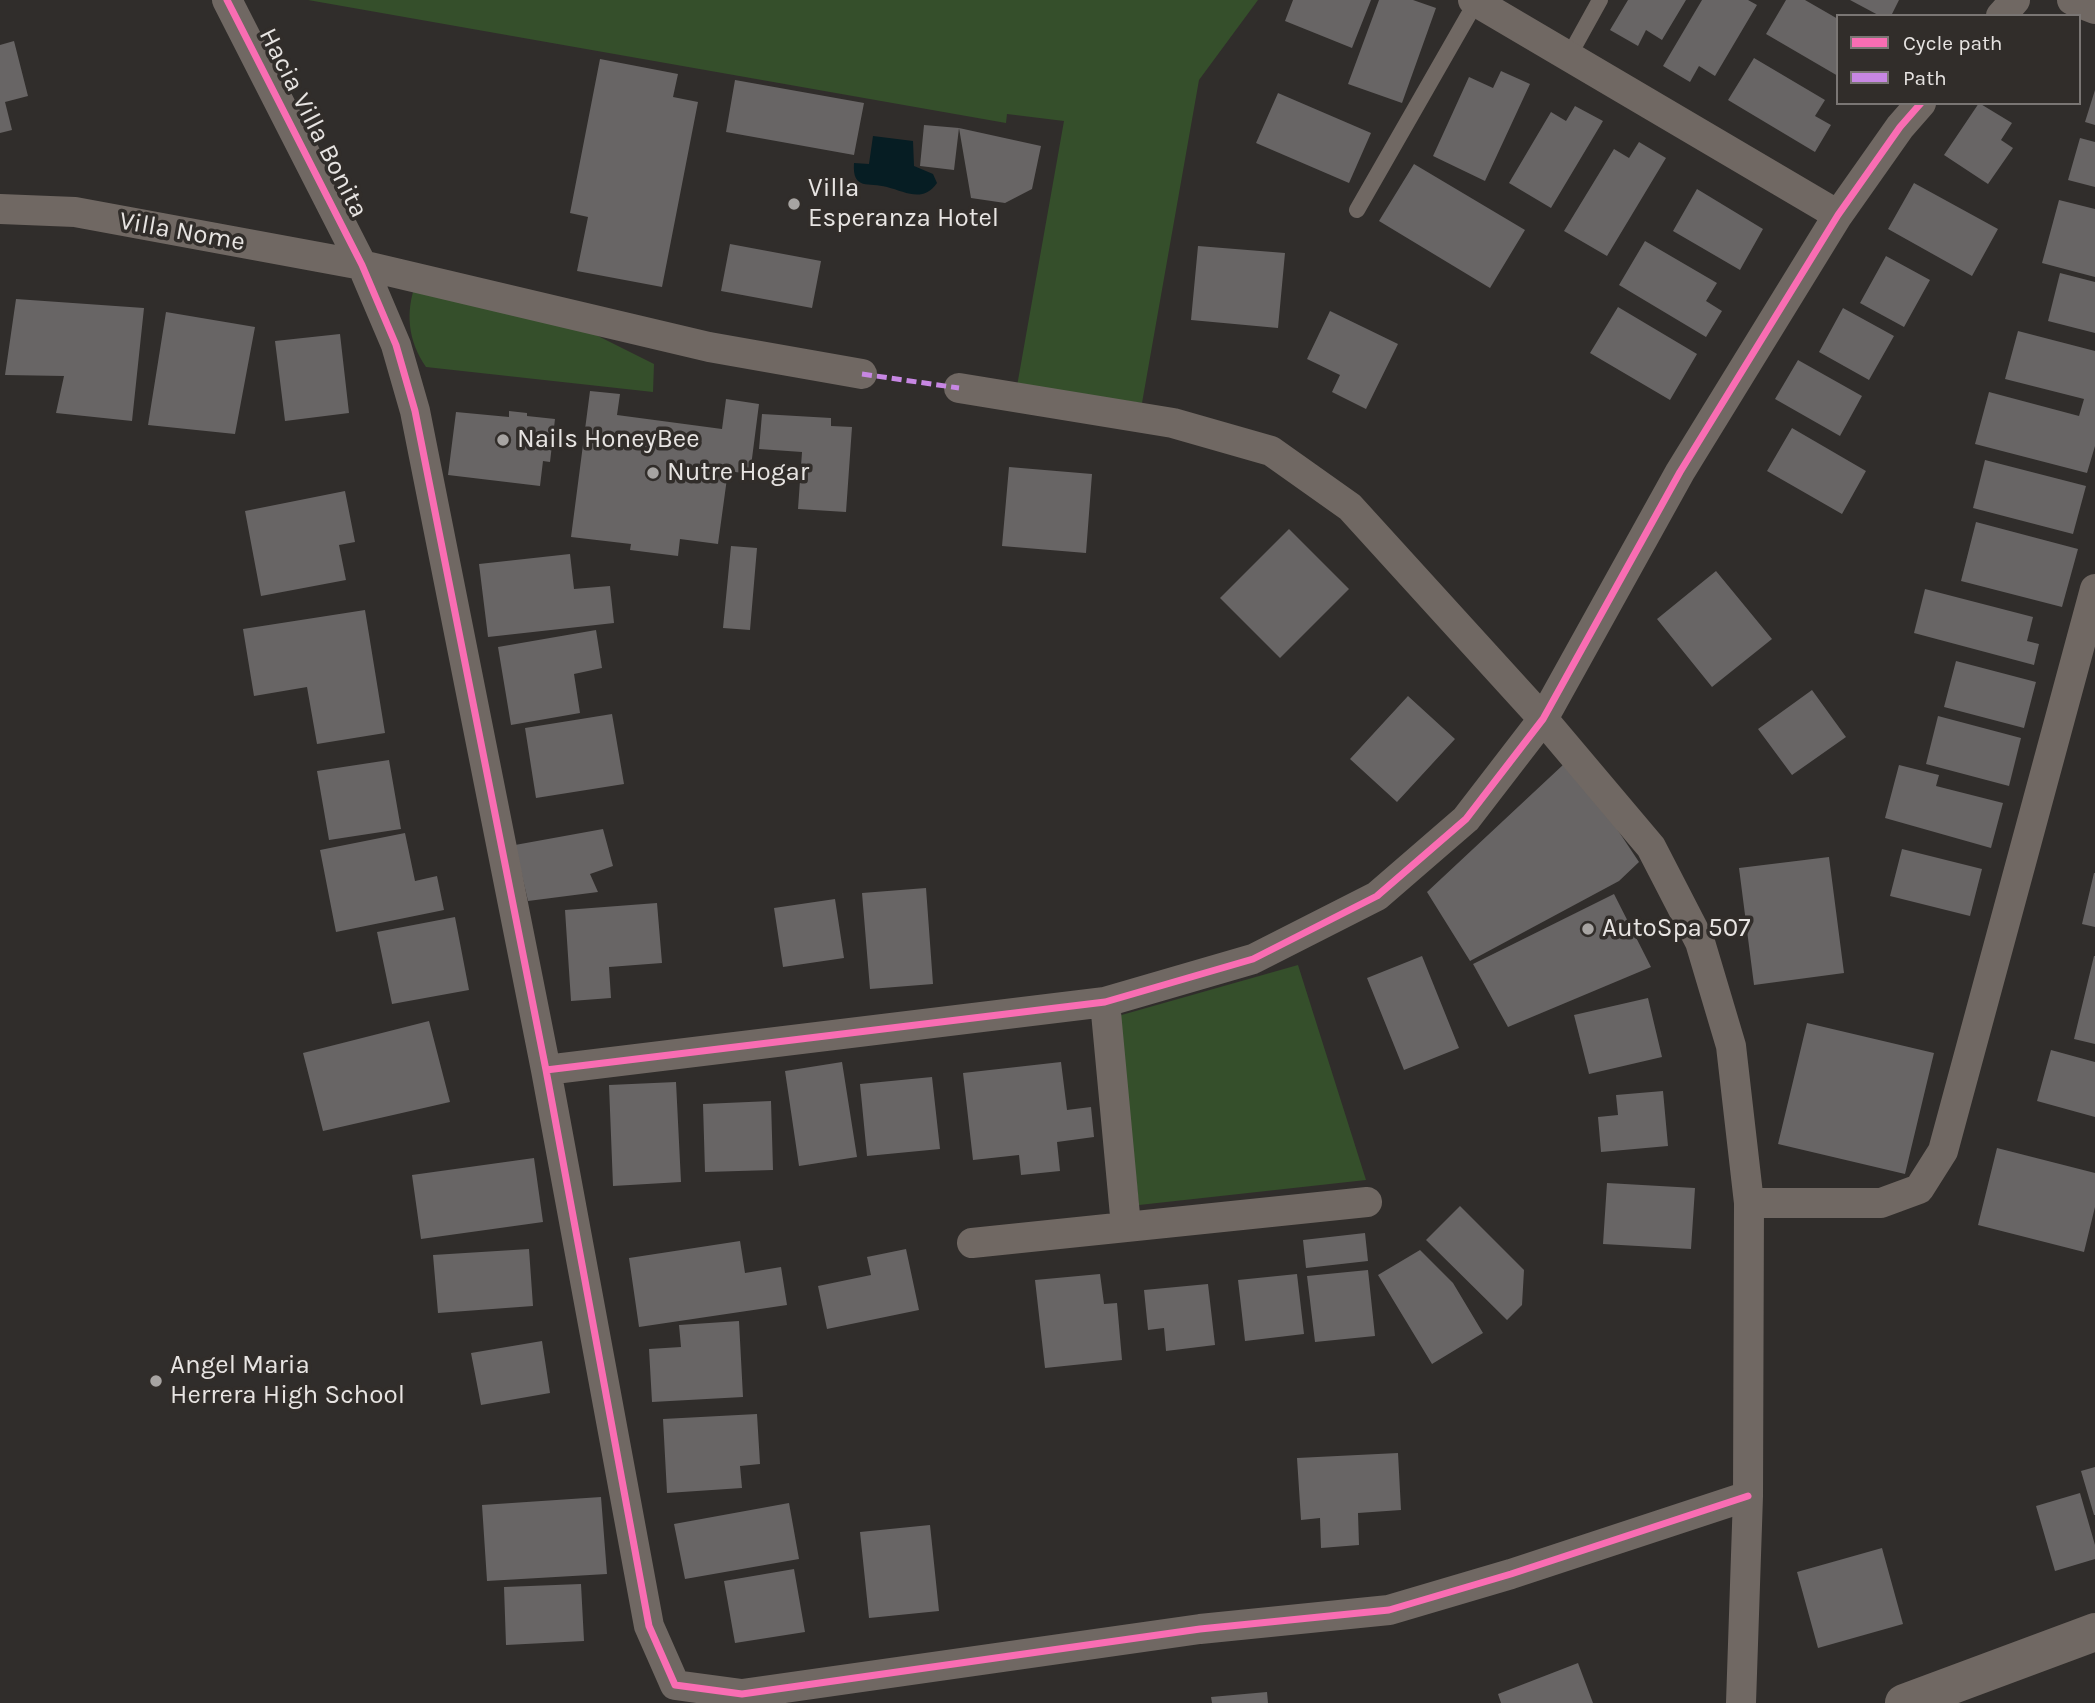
<!DOCTYPE html>
<html>
<head>
<meta charset="utf-8">
<style>
	body { margin:0 }
	#map { position:relative; width:2095px; height:1703px; overflow:hidden; background:#302d2b; font-family:Karla,sans-serif }
	canvas { display:block }
	.legend { position:absolute; left:1836px; top:14px; width:245px; height:91px; box-sizing:border-box; background:#312d2a; border:2px solid #7a7674; margin:0; padding:9px 12px; list-style:none; font-size:21px; color:#e7e4e2 }
	.legend li { display:flex; align-items:center; gap:14px; height:35px }
	.legend b { width:35px; border:2px solid #7a7674 }
</style>
</head>
<body>
<div id="map">
<canvas width="2095" height="1703"></canvas>
<ul class="legend">
<li><b style="height:9px;background:#f96db3"></b>Cycle path</li>
<li><b style="height:9px;background:#c787e3"></b>Path</li>
</ul>
</div>
<script>
const ctx = document.querySelector('canvas').getContext('2d');
ctx.lineJoin = 'round';
function fill(path, color) { ctx.fillStyle = color; ctx.fill(path, 'evenodd'); }
function trace(path, color, width, dash) { ctx.strokeStyle = color; ctx.lineWidth = width; ctx.lineCap = dash ? 'butt' : 'round'; ctx.setLineDash(dash || []); ctx.stroke(path); }
function write(font, color, halo, rows, align = 'center') {
  ctx.font = font + ' Karla,sans-serif'; ctx.lineWidth = 7; ctx.setLineDash([]); ctx.textBaseline = 'middle'; ctx.strokeStyle = halo; ctx.fillStyle = color; for (const [text, x, y, turn = 0] of rows) {
    ctx.save(); ctx.translate(x, y); ctx.rotate((+turn || 0) * Math.PI / 180); ctx.textAlign = isNaN(turn) ? turn : align; if (halo) ctx.strokeText(text, 0, 0); ctx.fillText(text, 0, 0); ctx.restore();
  }
}
fill(new Path2D(`
	M308,0H1258L1199,80L1142,403L1017,386L1064,121L1007,114L1006,123Z
	M416,283L586,330L654,364L653,392L426,367C408,341 405,312 416,283Z
	M1298,965L1366,1180L1139,1205L1118,1016Z`), '#354f2b');
fill(new Path2D(`
	M873,136L913,141L914,166L933,174L937,183C923,203 906,192 887,187C869,182 852,191 854,163L869,164Z`), '#061d23');
fill(new Path2D(`
	M1293,0H1371L1352,48L1285,21Z
	M1379,0H1413L1436,8L1402,103L1348,84Z
	M1628,0H1686L1662,40L1646,30L1638,46L1610,30Z
	M1702,0H1748L1757,5L1715,76L1699,66L1690,82L1663,66Z
	M1786,0H1805L1838,19V76L1766,34Z
	M1850,0H1899L1891,16H1880Z
	M14,41L28,96L5,102L12,130L0,133V45Z
	M1754,58L1825,100L1815,116L1831,125L1815,152L1728,100Z
	M600,59L678,74L673,97L698,102L662,287L577,271L588,217L570,213Z
	M1501,71L1530,84L1485,181L1433,156L1469,77L1493,88Z
	M735,80L864,103L854,155L726,132Z
	M2095,90V125L2085,122Z
	M1278,93L1371,133L1349,183L1256,143Z
	M1979,103L2012,123L2001,140L2013,148L1988,184L1944,155Z
	M1575,106L1603,121L1551,208L1509,183L1551,112L1566,121Z
	M924,125L959,128L1041,146L1032,189L1005,203L971,198L959,128L954,170L920,166Z
	M2080,138L2095,142V187L2068,180Z
	M1639,142L1666,158L1607,256L1564,231L1614,149L1629,158Z
	M1414,164L1525,230L1490,288L1379,221Z
	M1914,183L1998,229L1972,276L1888,229Z
	M1697,189L1763,229L1740,270L1673,231Z
	M2059,200L2095,209V277L2042,263Z
	M1645,241L1717,283L1706,301L1722,311L1706,337L1619,285Z
	M730,244L821,261L812,308L721,291Z
	M1198,246L1285,253L1278,328L1191,320Z
	M1886,256L1930,280L1904,327L1860,303Z
	M2060,273L2095,282V333L2048,321Z
	M16,299L144,308L132,421L56,413L64,376L5,375Z
	M1618,307L1697,354L1670,400L1590,353Z
	M1843,308L1894,336L1869,380L1819,352Z
	M1330,311L1398,344L1366,409L1332,392L1340,375L1307,359Z
	M166,312L255,327L235,434L148,425Z
	M2018,331L2095,351V446L2087,473L1975,444L1989,392L2079,416L2084,399L2005,379Z
	M340,334L349,413L285,421L275,341Z
	M1798,360L1862,396L1840,436L1775,399Z
	M590,391L620,394L617,415L722,429L726,399L759,404L750,474L728,471L718,544L680,539L678,556L630,550L631,544L571,537Z
	M509,411L527,413V416L555,419L550,462L543,461L540,486L448,475L456,412L509,417Z
	M762,414L831,418V426L852,427L846,512L798,509L802,452L759,449Z
	M1792,428L1866,471L1842,514L1767,471Z
	M1985,460L2086,486L2073,534L1973,508Z
	M1009,467L1092,474L1086,553L1002,546Z
	M345,491L355,542L339,545L346,580L261,596L245,511Z
	M1976,522L2078,549L2062,607L1961,581Z
	M1289,529L1349,589L1280,658L1220,598Z
	M731,546L757,548L750,630L723,628Z
	M570,554L574,589L610,586L614,623L488,637L479,564Z
	M1716,571L1772,639L1712,687L1657,619Z
	M1925,589L2033,617L2027,641L2039,644L2034,665L1914,633Z
	M365,610L385,733L317,744L307,687L254,696L243,629Z
	M596,630L602,668L574,674L580,713L511,725L498,647Z
	M1956,661L2036,682L2024,728L1944,707Z
	M1812,690L1846,737L1792,775L1758,729Z
	M1408,696L1455,739L1397,802L1350,759Z
	M612,714L624,784L536,798L525,728Z
	M1938,716L2021,738L2009,786L1926,764Z
	M389,760L401,829L329,840L317,771Z
	M1564,764L1615,826L1639,862L1619,881L1470,961L1427,892Z
	M1899,765L1939,775L1936,786L2003,803L1991,848L1885,818Z
	M603,829L613,866L590,874L598,892L528,901L515,845Z
	M405,833L415,881L437,876L444,910L336,932L320,850Z
	M1902,849L1982,869L1970,916L1890,896Z
	M1829,857L1844,973L1754,985L1739,868Z
	M2094,873H2095V927L2082,924Z
	M926,888L933,984L870,989L862,893Z
	M1614,894L1651,967L1508,1027L1473,964Z
	M835,899L844,958L783,967L774,908Z
	M657,903L662,963L609,967L611,998L571,1001L565,910Z
	M455,917L469,990L392,1004L377,932Z
	M1422,956L1459,1048L1404,1070L1367,978Z
	M2094,956H2095V1044L2074,1039Z
	M1648,998L1662,1057L1589,1074L1574,1015Z
	M429,1021L450,1102L323,1131L303,1053Z
	M1807,1023L1934,1053L1905,1174L1778,1144Z
	M2051,1050L2095,1062V1117L2037,1101Z
	M842,1062L857,1157L799,1166L785,1071Z
	M1061,1062L1067,1110L1091,1107L1094,1137L1057,1142L1060,1171L1021,1175L1019,1155L973,1160L963,1073Z
	M932,1077L940,1149L867,1156L860,1084Z
	M676,1082L681,1182L613,1186L609,1085Z
	M1663,1091L1668,1146L1601,1152L1598,1117L1618,1115L1616,1095Z
	M771,1101L773,1170L705,1172L703,1104Z
	M1997,1148L2095,1173V1207L2084,1252L1978,1225Z
	M534,1158L543,1222L421,1239L412,1175Z
	M1607,1183L1695,1188L1691,1249L1603,1244Z
	M1460,1206L1524,1270L1522,1305L1507,1320L1426,1240Z
	M1365,1233L1368,1261L1306,1268L1303,1240Z
	M740,1241L745,1273L781,1267L787,1305L639,1327L629,1258Z
	M529,1249L533,1306L438,1313L433,1255Z
	M906,1249L919,1310L827,1329L818,1286L871,1275L867,1257Z
	M1420,1250L1453,1283L1483,1333L1432,1364L1378,1275Z
	M1368,1270L1375,1336L1315,1342L1307,1276Z
	M1100,1274L1104,1304L1117,1303L1122,1360L1045,1368L1035,1280Z
	M1297,1274L1304,1334L1245,1341L1238,1280Z
	M1208,1284L1215,1345L1166,1351L1164,1328L1148,1330L1144,1290Z
	M739,1321L743,1397L652,1402L649,1349L681,1347L679,1325Z
	M542,1341L550,1393L481,1405L471,1353Z
	M757,1414L760,1464L740,1466L742,1488L667,1493L663,1419Z
	M1398,1453L1401,1510L1358,1513L1359,1545L1321,1548L1320,1518L1301,1520L1297,1458Z
	M2095,1467V1515H2094L2081,1471Z
	M2080,1493L2095,1545V1559L2055,1571L2036,1506Z
	M601,1497L607,1574L487,1581L482,1505Z
	M789,1503L799,1559L685,1579L674,1524Z
	M930,1525L939,1611L869,1618L860,1532Z
	M1882,1548L1903,1624L1818,1648L1797,1572Z
	M794,1569L805,1632L735,1643L724,1581Z
	M581,1584L584,1641L506,1645L504,1587Z
	M1578,1663L1593,1703H1501L1498,1694Z
	M1267,1692L1268,1703H1212L1211,1697Z`), '#686565');
trace(new Path2D(`
	M1569,56L1600,0
	M1357,210L1476,2`), '#706863', 16);
trace(new Path2D(`
	M227,0L362,265L396,345L415,411L546,1070L649,1626L675,1685L742,1694L1200,1629L1389,1610L1511,1574L1748,1496
	M1473,0L1838,215
	M2072,0L2095,9
	M2001,16L2015,0
	M0,209L75,212L362,265L709,347L862,374
	M959,388L1173,423L1271,451L1350,507L1543,719L1651,847L1700,942L1731,1046L1749,1203L1748,1496L1741,1703
	M1105,1002L1126,1226
	M546,1070L1105,1002L1253,959L1377,896L1466,819L1543,719L1680,472L1838,215L1900,127L1921,103
	M1749,1203H1881L1919,1189L1943,1151L2095,589
	M972,1243L1367,1202`), '#706863', 30);
trace(new Path2D(`
	M1904,1703L2095,1632`), '#706863', 38);
trace(new Path2D(`
	M862,374L959,388`), '#c787e3', 5, [10, 5]);
trace(new Path2D(`
	M227,0L362,265L396,345L415,411L546,1070L649,1626L675,1685L742,1694L1200,1629L1389,1610L1511,1574L1748,1496
	M546,1070L1105,1002L1253,959L1377,896L1466,819L1543,719L1680,472L1838,215L1900,127L1921,103`), '#f96db3', 7);
for (const [x, y, r, color] of [
	[794,204,7,"#a7a4a2"],
	[503,440,7,"#a7a4a2"],
	[653,473,7,"#a7a4a2"],
	[1588,929,7,"#a7a4a2"],
	[156,1381,7,"#a7a4a2"]
]) { const dot = new Path2D(); dot.arc(x, y, r, 0, 2 * Math.PI); ctx.fillStyle = color; ctx.fill(dot); trace(dot, '#312d2a', 2.5); }
write('26px', '#e7e4e2', '#312d2a', [
	["Hacia Villa Bonita",313,123,63],
	["Villa Nome",182,232,10]
]);
write('26px', '#e7e4e2', '#312d2a', [
	["Villa",808,189],
	["Esperanza Hotel",808,219],
	["Nails HoneyBee",517,440],
	["Nutre Hogar",667,473],
	["AutoSpa 507",1602,929],
	["Angel Maria",170,1366],
	["Herrera High School",170,1396]
], 'left');
</script>
</body>
</html>
